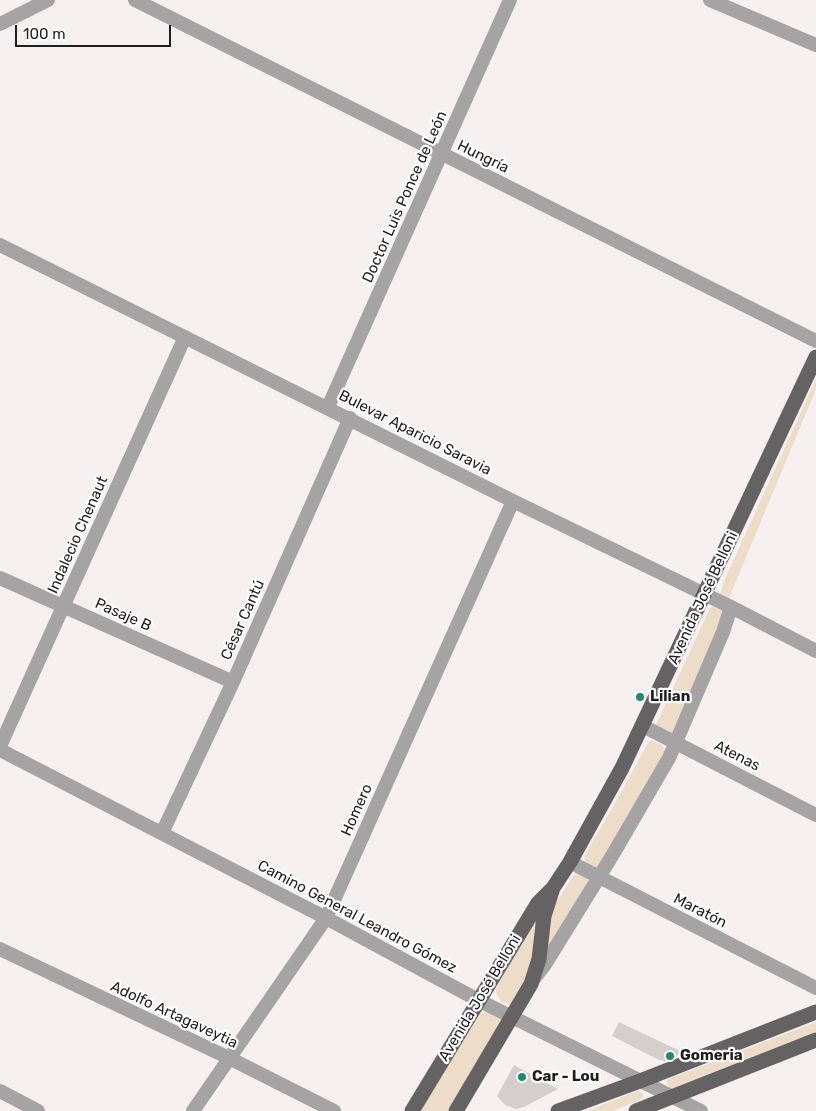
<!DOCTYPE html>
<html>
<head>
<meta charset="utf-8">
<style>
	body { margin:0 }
	#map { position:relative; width:816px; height:1111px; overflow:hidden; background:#f6f0f1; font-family:Rubik,sans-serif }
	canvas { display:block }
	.scale { position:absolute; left:15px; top:25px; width:156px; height:22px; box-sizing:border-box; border:2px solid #201e1e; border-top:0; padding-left:6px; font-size:15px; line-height:18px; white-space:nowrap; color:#201e1e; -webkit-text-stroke:4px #fff; paint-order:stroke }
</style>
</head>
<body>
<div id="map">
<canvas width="816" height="1111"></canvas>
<div class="scale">100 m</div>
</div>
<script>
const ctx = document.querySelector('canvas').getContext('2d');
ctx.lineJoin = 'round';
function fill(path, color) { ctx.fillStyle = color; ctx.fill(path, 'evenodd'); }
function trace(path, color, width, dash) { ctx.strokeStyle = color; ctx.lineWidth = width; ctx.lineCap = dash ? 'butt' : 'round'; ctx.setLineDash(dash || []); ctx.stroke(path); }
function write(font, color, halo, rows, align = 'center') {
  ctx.font = font + ' Rubik,sans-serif'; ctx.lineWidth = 4.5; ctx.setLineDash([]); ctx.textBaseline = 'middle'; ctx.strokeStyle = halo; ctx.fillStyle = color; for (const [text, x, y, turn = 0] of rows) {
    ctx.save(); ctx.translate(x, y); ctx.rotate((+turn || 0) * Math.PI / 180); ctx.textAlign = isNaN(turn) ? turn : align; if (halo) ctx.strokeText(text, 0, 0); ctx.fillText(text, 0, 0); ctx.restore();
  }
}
fill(new Path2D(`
	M816,379V389L729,598L727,599L720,595L724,581Z
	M712,606L722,610L724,613L672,735L656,725L710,608Z
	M651,740L662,745L666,753L598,869L586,864L584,856L618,798L648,743Z
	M576,872L592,879L548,951V931L552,908Z
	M547,897L535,929L533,967L514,1004C503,1005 496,1000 496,989Z
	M488,1010L501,1018L502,1022L451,1111H419L479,1016Z
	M816,1022V1032L673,1088H670L667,1084V1080L671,1078Z
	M638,1091L643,1093V1098L640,1100L612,1111H586Z`), '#eddcc8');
fill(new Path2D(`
	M619,1022L682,1052L675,1057L665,1061L659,1060L612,1036Z
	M514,1065L558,1089L524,1107L516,1109L505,1105L497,1096Z`), '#d4cfcd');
trace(new Path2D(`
	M135,0L816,341
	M710,0L816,45
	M0,24L48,0
	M0,245L513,501L731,607L816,651
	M328,407L510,0
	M0,578L233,682
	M643,726L816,815
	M0,746L185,337
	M0,750L326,918L478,1000L701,1111
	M162,833L233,682L350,418
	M570,862L816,988
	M0,949L229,1058L334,1111
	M533,980L544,966L612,856L669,758L723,632L731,607
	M0,1091L38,1111
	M193,1111L326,918L513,501`), '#a5a3a4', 14);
trace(new Path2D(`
	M412,1111L538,903L553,888L570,862L622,768L816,357
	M456,1111L531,984L539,959L544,916L552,891
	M558,1111L640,1081L816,1012
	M636,1111L816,1040`), '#656264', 15);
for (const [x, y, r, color] of [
	[640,697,5,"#1f8c6b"],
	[670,1056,5,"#1f8c6b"],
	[522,1077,5,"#1f8c6b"]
]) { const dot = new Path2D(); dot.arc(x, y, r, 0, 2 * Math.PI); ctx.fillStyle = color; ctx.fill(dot); trace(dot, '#fff', 2); }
write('15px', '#201e1e', '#fff', [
	["Hungría",483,157,26],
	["Doctor Luis Ponce de León",405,197,-66],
	["Bulevar Aparicio Saravia",415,433,27],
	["Indalecio Chenaut",78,535,-66],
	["Avenida José Belloni",703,598,-65],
	["Pasaje B",123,615,24],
	["César Cantú",243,620,-66],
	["Atenas",737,756,27],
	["Homero",357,810,-66],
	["Maratón",700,911,27],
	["Camino General Leandro Gómez",357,917,28],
	["Avenida José Belloni",480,998,-59],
	["Adolfo Artagaveytia",174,1015,25]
]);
write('bold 15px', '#201e1e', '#fff', [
	["Lilian",650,697],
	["Gomeria",680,1056],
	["Car - Lou",532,1077]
], 'left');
</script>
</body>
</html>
